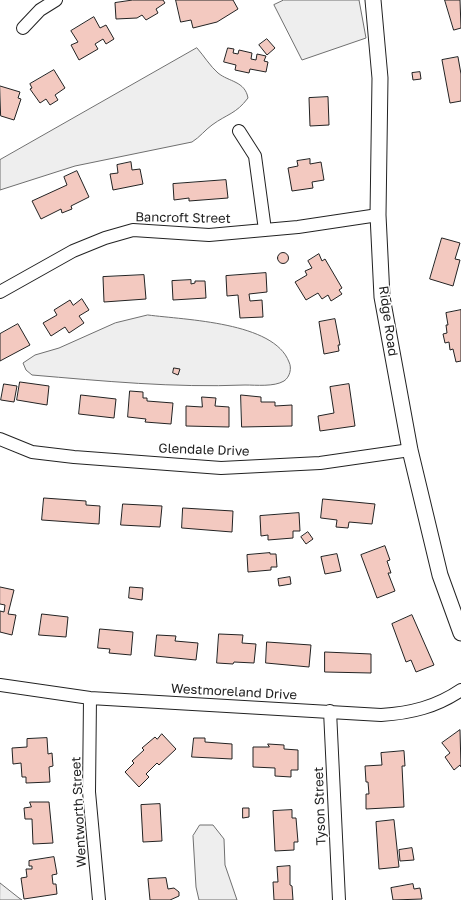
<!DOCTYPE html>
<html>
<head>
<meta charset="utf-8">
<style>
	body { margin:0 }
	canvas { display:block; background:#fff }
</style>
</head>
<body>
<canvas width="461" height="900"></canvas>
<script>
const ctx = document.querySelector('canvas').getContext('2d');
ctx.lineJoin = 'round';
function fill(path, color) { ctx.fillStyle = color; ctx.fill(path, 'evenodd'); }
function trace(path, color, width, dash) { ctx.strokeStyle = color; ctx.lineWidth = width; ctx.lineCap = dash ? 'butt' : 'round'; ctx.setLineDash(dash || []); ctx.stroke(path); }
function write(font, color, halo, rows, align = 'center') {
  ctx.font = font + ' "Golos Text",sans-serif'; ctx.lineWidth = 3; ctx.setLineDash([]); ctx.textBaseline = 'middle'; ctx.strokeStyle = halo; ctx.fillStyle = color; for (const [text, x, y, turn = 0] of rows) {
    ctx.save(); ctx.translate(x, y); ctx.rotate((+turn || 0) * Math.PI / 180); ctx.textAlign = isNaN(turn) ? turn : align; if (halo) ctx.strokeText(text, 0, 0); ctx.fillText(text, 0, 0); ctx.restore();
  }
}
const green = new Path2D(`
	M284,0H359L366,38L302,60L274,5Z
	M197,48C204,56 210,66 218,73C229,82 245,81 248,98C236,114 227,114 212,125C205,130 200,137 192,142L75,166L0,190V160Z
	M148,315C186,320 274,322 289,362C292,368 290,377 284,381C274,387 256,385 245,385C174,388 103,381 32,375L26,370L23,363L35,355L59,348L115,323Z
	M200,825H213L224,839L225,865L237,900H199L196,887L193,836Z
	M0,883L19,898L22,900H0Z`);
fill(green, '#eee');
trace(green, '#6f6f6f', 1);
const building = new Path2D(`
	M133,0H163L165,3L156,9L158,13L146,20L142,15L137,18L116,19L115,3Z
	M176,0H233L238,9L217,22L193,28L191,20L181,22Z
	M445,0H460L461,28L454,30Z
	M94,17L100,28L106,25L114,39L106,44L103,39L95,44L98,49L79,60L71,45L78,42L71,31Z
	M267,39L275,48L267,55L259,45Z
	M228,48L234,49L233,53L238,54L239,50L252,53L251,59L256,60L257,54L266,56L264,61L268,62L266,72L250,69L249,73L235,70L236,65L224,62Z
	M458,57L461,74V101L450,103L442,60Z
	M54,70L65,88L55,95L58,100L50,105L46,99L40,103L30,89L32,88L30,84Z
	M420,72L421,79L413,80L412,73Z
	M0,86L20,92L18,98L21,99L14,120L1,116Z
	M328,97L329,125L310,126L309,98Z
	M310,159V164L321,162L324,180L312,182L313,188L292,191L288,168L298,166L297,161Z
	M131,162L132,170L140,169L143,184L113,190L110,174L118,173L117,165Z
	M77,171L89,197L71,206L72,209L62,213L61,209L41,219L32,201L67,185L64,177Z
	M226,180L228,198L189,201V198L174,200L173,184Z
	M442,238L460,243L455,259L460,260L453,286L430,279Z
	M277.5 258a5.5 5.5 0 1 1 11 0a5.5 5.5 0 1 1-11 0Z
	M319,254L322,261L325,259L342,288L339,290L342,294L331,301L328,295L322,299L318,293L306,300L295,282L307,275L305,271L312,268L308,261Z
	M266,273L267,292L249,294L250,301L262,300L263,317L240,318L238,295L227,296L226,276Z
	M144,275L146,299L104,302L103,277Z
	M191,280V284L195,283V281H205L206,298L173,300L172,281Z
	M82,299L89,310L79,316L84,323L69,333L65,327L51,336L43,323L57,315L54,310L70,300L73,305Z
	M461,310V361L456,362L453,349L450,350L449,342L445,343L443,334L447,333L446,325H448L446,313Z
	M335,319L340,345H338L339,351L324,354L319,322Z
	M18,324L30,345L0,361V334Z
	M174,368L180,369L178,375L173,373Z
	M20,382L49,386L47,405L17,400Z
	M4,384L17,386L14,402L1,400Z
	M349,384L355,426L320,431L318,416L334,413L330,387Z
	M130,391L143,392V398H147V401L173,403L171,424L145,422L146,419L128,417Z
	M81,395L116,399L114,418L79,414Z
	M241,395L261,397V402H275V406L292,405V426L242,427Z
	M202,397L216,398L215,406L229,407V427L186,426V406L202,407Z
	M44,498L86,501V505L100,506L99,524L42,520Z
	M323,499L375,504L372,524L349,522L348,528L336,527L337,520L321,518Z
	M123,504L162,506L160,527L121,525Z
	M183,508L233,511L232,532L182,528Z
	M299,513L300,531H293V538L268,540V535L261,536L260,516Z
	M308,532L313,539L306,544L301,537Z
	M385,546L390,560L387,561L391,573H388L395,591L377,598L361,555Z
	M270,553V554H276L277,567H271V570L248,572L247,555Z
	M337,554L341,571L325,574L321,557Z
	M290,577L291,584L279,586L278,579Z
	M0,587L14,590L8,614L16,615L12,635L0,632V611L4,612L5,605L0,604Z
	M130,587L143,588L142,600L129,598Z
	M42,614L68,617L66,637L39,635Z
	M412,615L434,665L416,672L411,660L406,662L392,624Z
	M100,629L133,632L131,655L109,653L110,649L98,648Z
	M219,634L243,635L242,643L256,644L254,663L234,662L233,664L217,663Z
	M157,635L176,636L175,641L198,643L196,660L155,656Z
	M267,642L311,645L309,667L266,663Z
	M325,652L371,654V673L325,672Z
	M460,730L461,767L460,765L454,770L445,757L450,753L442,743Z
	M162,734L176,749L159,765L157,763L146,774L149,777L139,787L125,772L134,763L132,761L144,750L142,748L155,737L157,739Z
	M47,738L48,754L52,753L53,766L49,767L50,782L26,783V777H22L21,763L13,764L12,748L27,747V739Z
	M194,738H205V742L232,744V759L192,757Z
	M268,744L284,745V749L298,750V770H291V777L275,776V768L253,767V747H269Z
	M404,751L405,766H402L404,807L366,809V794H369L368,782H366L365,766L382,765L381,753Z
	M30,802H49L53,843L33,844L32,819H25L24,808L31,807Z
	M160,804L162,841L143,842L141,805Z
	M243,808H249V817L243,818Z
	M292,810V818H296L298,842H294V850L275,851L273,811Z
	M394,820L399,867L379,869L376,822Z
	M412,848L414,860L400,861L399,850Z
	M54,857L57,874L52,875L53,884H56L57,894L24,899L21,878L27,877L26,869H32V866H29V861Z
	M290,866V885L292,886L293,900H274L273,882H278L277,867Z
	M166,878L168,889L174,888L179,892V896L170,900H150L148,879Z
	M413,884L414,889L420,888L422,899L393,900L391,888Z`);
fill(building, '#f3c9c0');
trace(building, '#222', 1);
const minor = new Path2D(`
	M23,28L40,10L56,0
	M239,131L255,156L265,230
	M0,292L73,251L105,238L133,230L209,235L298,227L378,215
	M0,439L32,452L74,457L221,468L320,463L410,450
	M0,685L90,698L381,715C411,713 436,707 461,690
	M90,698L89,792L99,900
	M330,711L339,900`);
const tertiary = new Path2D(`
	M373,0L380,78L378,215L382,297L410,450L440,575L461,633`);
trace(minor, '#222', 14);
trace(tertiary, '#222', 17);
trace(minor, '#fff', 12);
trace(tertiary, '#fff', 15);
write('13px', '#222', '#fff', [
	["Bancroft Street",183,218,1],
	["Ridge Road",388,321,82],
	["Glendale Drive",204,450,2],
	["Westmoreland Drive",234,692,3],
	["Tyson Street",320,806,-92],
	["Wentworth Street",79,812,-93]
]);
</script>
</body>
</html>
